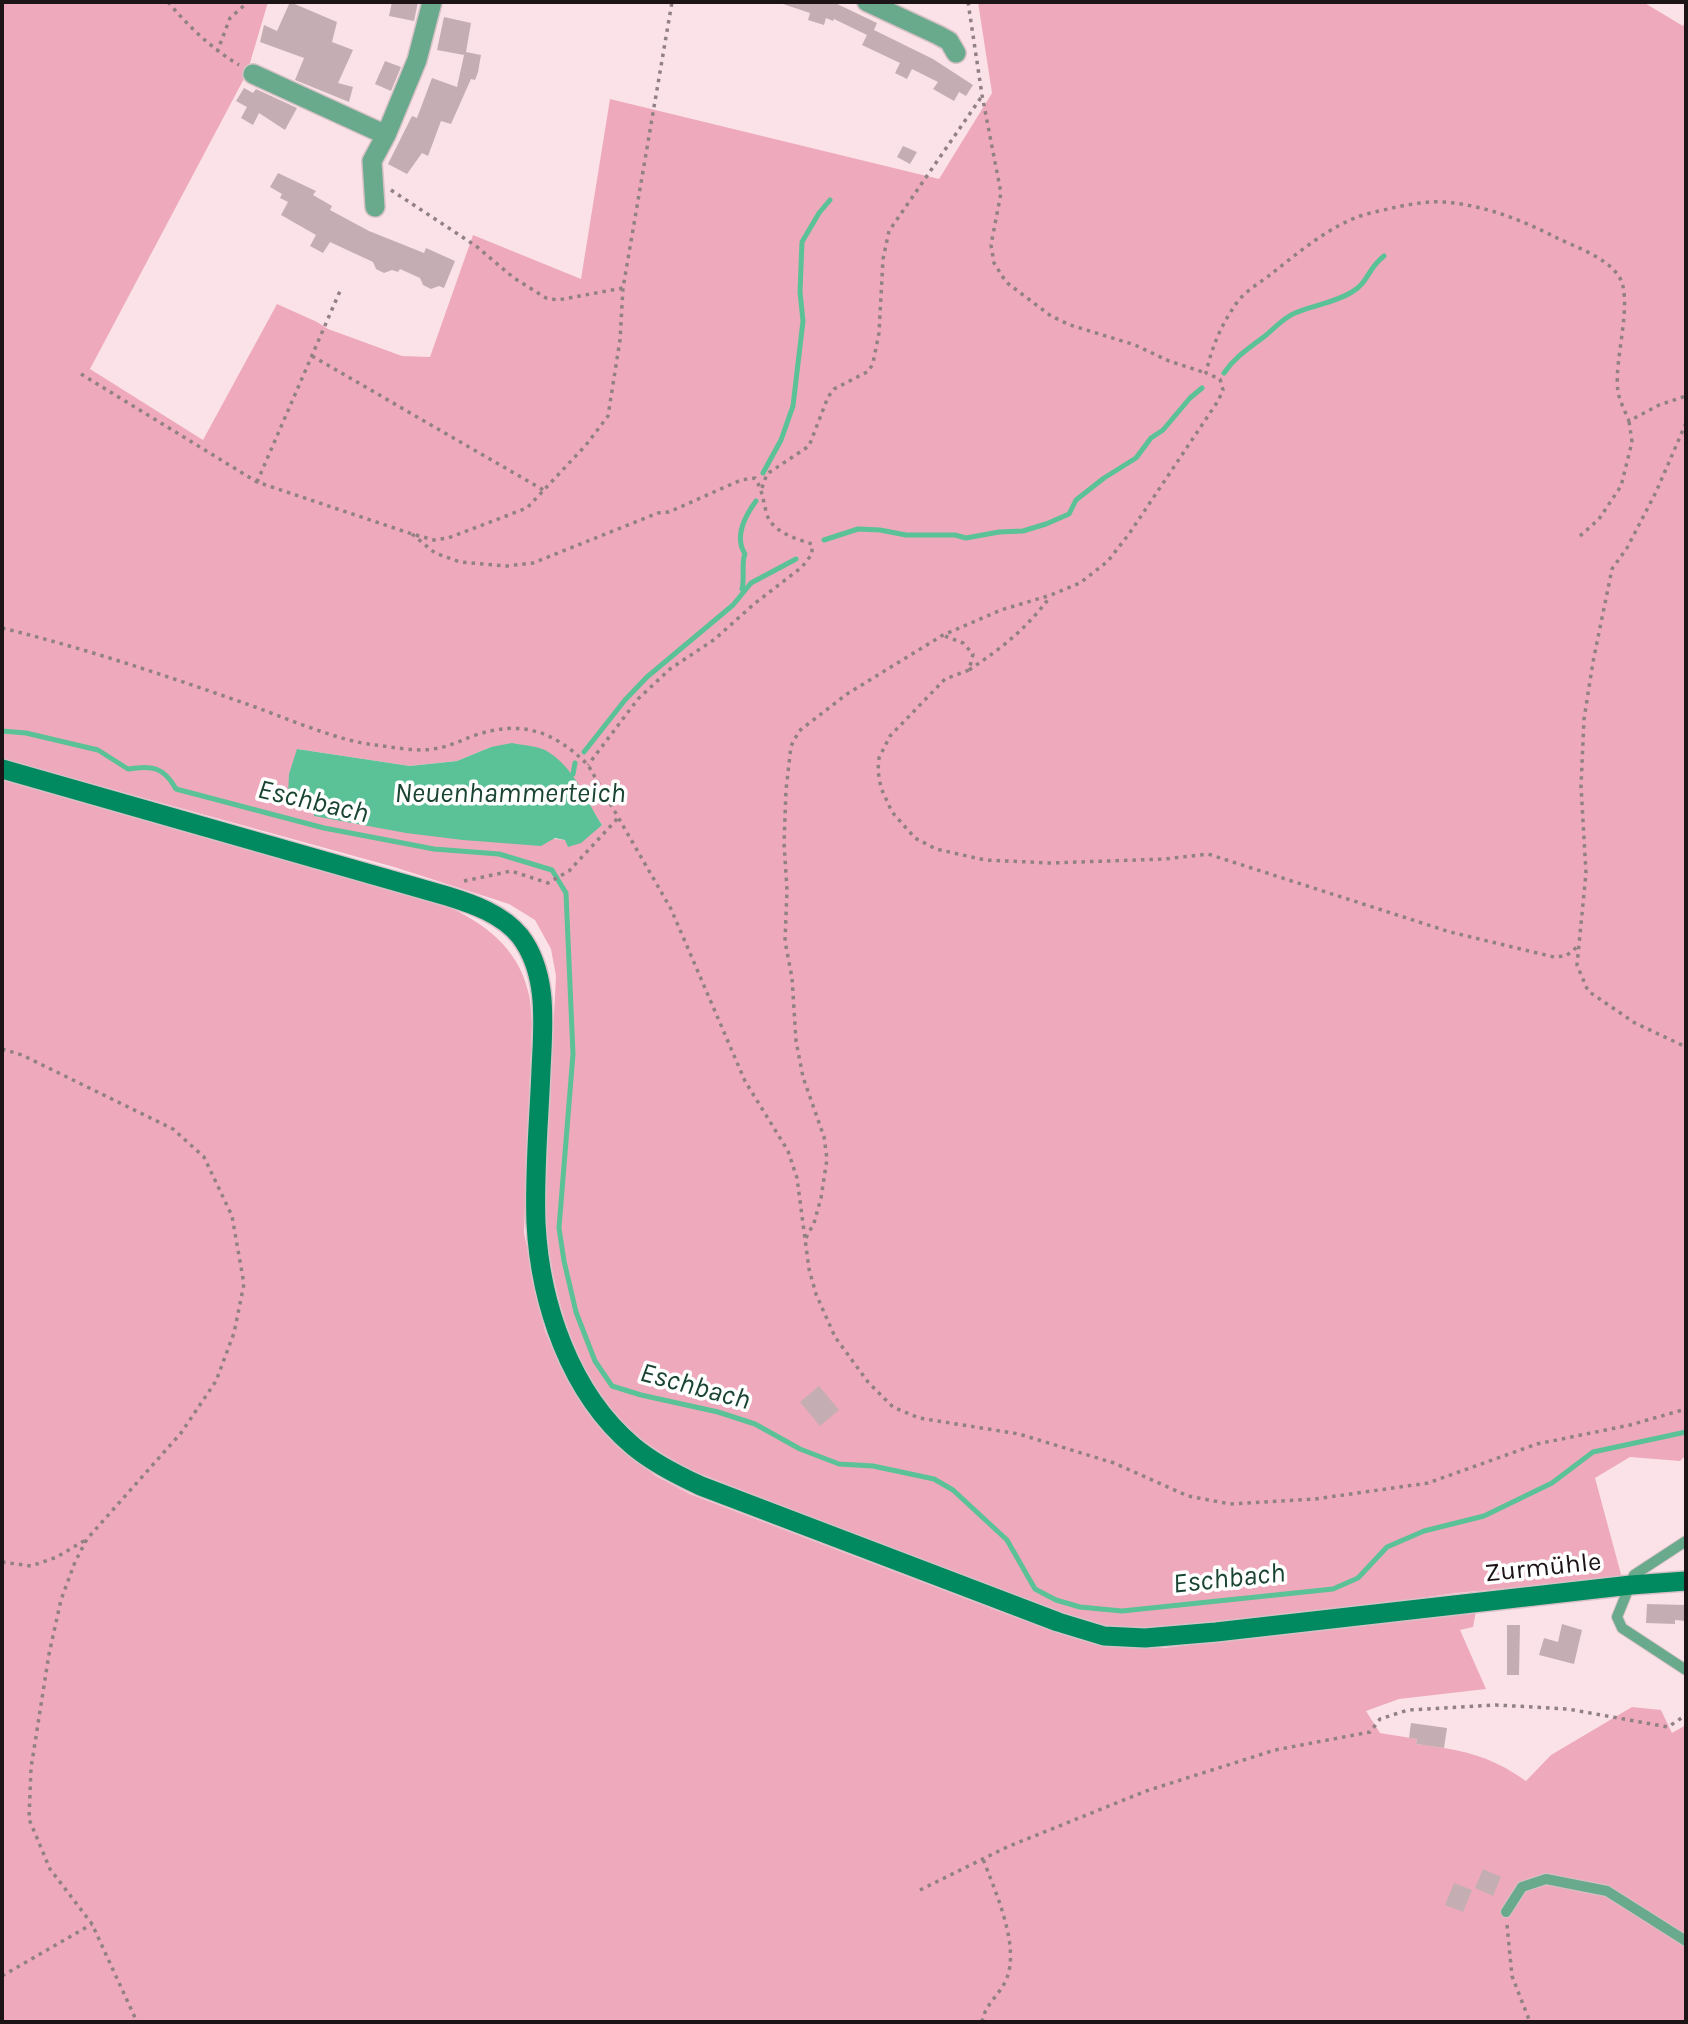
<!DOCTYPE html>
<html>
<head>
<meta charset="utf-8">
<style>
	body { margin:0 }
	#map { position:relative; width:1688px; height:2024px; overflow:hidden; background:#fbe2e8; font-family:Karla,sans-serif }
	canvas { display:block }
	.frame { position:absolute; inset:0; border:4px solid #1c1416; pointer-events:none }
</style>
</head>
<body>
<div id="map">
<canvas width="1688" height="2024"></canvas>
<div class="frame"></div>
</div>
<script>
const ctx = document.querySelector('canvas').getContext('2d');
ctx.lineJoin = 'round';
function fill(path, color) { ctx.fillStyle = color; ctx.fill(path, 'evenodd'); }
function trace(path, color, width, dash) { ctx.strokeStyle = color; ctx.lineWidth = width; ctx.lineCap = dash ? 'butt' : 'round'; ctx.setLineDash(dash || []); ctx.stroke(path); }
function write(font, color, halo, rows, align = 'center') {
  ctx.font = font + ' Karla,sans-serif'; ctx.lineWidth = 7; ctx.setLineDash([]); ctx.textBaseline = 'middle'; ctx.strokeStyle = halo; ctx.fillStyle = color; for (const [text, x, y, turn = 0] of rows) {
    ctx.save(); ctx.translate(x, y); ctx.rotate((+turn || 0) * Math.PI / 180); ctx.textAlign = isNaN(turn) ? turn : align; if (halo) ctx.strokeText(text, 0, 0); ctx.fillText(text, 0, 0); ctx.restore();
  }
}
fill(new Path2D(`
	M2,2H268L247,73L90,369L203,440L277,304L317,322L328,329L402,356L430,357L473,235L581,279L610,99L939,179L992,93L978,2H1643L1683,26L1686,20V1455L1680,1461L1630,1457L1595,1478L1622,1578L1456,1593L1336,1610L1143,1629L1108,1628L1049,1610L693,1471C661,1454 627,1433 606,1403C570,1354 552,1287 546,1227C543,1197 547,1166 548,1136C551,1083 553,1030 556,976L551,949L535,920L509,904L394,867L2,759ZM491,747L589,805L602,825L565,840L315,816L314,802L297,749L410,766L457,761Z
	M2,779L447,906C484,923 518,948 528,991C531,1001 531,1013 532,1024L524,1233L545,1331L562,1370L581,1403L602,1430L625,1452L656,1476L690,1494L1009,1615L1071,1636L1125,1648H1164L1476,1611L1473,1627L1460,1630L1486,1689L1399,1699L1366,1711L1380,1733L1417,1739L1416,1744C1461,1750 1488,1754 1526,1781L1551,1755L1632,1707L1661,1710L1672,1733L1686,1725V2022H2Z`), '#eeaabc');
fill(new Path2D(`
	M512,743C522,745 536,746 545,750C574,766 585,799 602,825L581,843L568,847L565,840L555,838L541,846L463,840L406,833L314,816V802L288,796L289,774L297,749L410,766L457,761L491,747Z`), '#5bc196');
trace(new Path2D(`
	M1224,373C1235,357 1249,348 1265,336C1275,328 1283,318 1295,313C1314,305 1334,303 1352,292C1368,283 1368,268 1384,256
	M763,473L781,440L793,406L803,321L800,292L802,242L819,213L830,200
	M824,540L858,529L880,530L906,535H955L966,538L999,532L1023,531L1046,524L1069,514L1076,500L1104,478L1136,458L1151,438L1163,430L1190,398L1202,388
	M742,589C745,578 741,562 745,554C734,537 745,516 756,501
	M2,731L26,733L98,750L128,769C152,765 164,767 176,789L324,828L434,849L499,854L552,870L566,893L573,1054L559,1228L564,1261L576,1312L595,1361L612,1386L641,1395L718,1412L755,1424L800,1449L839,1464L873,1466L934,1479L953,1490L1007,1540L1035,1589L1056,1600L1080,1607L1122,1611L1333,1589L1358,1578L1387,1547L1424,1531L1484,1516L1552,1483L1593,1452L1686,1432
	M584,752L625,700L647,677L733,605L751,583L796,559
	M573,774L575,763`), '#5bc196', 5);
fill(new Path2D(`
	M290,2L337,22L332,42L353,50L338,83L353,87L349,102L295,80L304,58L260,42L264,25L277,31Z
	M392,2H418L414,21L389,16Z
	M783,2H833L877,23L874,30L933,59L973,85L966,96L959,92L954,101L933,89L938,82L912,69L907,79L895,73L900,63L862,45L867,35L834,19L833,21L826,18L824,25L808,20L810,13L783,4Z
	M444,17L471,23L466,52L481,55L478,72L475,80L471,79L451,124L441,121L428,156L422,153L407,174L388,164L412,116L417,118L432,78L457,87L464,55L437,50Z
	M385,61L401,67L391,91L375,84Z
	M244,88L253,93L256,89L297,108L285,130L259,113L253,125L241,118L247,107L236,101Z
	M903,146L917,152L910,164L897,157Z
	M278,173L316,191L313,195L332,206L330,210L369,231L424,253L426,248L455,261L444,288L439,286L431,289L423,285L420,278L400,269L398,272L392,270L384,273L376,269L373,262L330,242L323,253L310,246L316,235L281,215L288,202L280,198L282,194L270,187Z
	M819,1386L839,1410L820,1426L800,1402Z
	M1647,1604L1686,1605V1621L1675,1620V1624L1646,1623Z
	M1562,1624L1582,1630L1574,1664L1539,1655L1544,1638L1558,1642Z
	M1507,1625H1520L1519,1675H1507Z
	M1411,1723L1447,1728L1444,1748L1416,1744L1417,1739L1409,1738Z
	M1483,1869L1501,1877L1493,1896L1475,1888Z
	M1454,1883L1472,1890L1463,1912L1445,1905Z`), '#c5aeb3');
const service = new Path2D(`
	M1686,1541L1634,1575L1617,1617L1622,1628L1686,1670
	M1506,1912L1522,1887L1546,1879L1607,1891L1686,1941`);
const minor = new Path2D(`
	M867,2L938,35L949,41L956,53
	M253,74L386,135L417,60L432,2
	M375,207L372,161L386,135`);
const secondary = new Path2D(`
	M2,769L447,896C473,904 502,914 520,936C549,974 543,1026 541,1070C539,1121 534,1172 536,1223C540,1303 570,1393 633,1446C653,1463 677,1475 701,1486L1058,1622L1104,1636L1145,1638L1216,1632L1631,1585L1686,1581`);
trace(service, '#d7c1c6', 12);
trace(minor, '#d7c1c6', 22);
trace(secondary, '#d7c1c6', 22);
trace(new Path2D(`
	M168,2C189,27 211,48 239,65
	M968,2L982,95L1001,193L991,245L994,263L1006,282L1051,316L1070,325L1135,345L1169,361L1206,373
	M217,52L230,18L248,2
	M391,190L476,246L514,278L546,298L558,300L623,288
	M312,356L545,491
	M81,374L257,482L412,534L434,540L448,538L527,508L586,445L608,416L620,340L623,288L672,2
	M1686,423L1656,492L1627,548L1612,569L1593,662L1584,719L1581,786L1586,873L1577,965L1588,991L1635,1023L1686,1047
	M257,482L340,291
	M762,488L767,474L809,446L828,397L834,389L869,371L873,363L879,333L883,259L889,231L982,96
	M412,534L435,553L460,562L506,566L533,563L658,513L669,512L741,480L755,478C763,491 763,501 767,515C773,532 796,539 812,544V554L802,567L754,604L715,639L670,669L638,699L588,765
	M1580,536L1599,519L1621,486L1632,442L1629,421
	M2,628C84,648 164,675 244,703C282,716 337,741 375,745C394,747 415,752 433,749C448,747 460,741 473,736C521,719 554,731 588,765L671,909L745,1081L788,1151L797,1178L809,1269L816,1294L835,1337L868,1382L893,1407L919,1418L1019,1434L1114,1463L1188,1496L1230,1504L1315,1499L1428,1483L1537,1444L1630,1425L1686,1409
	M945,636L963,643L973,654L969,670L945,679L890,736L879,758L878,771L881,788L892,812L915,838L936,849L985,860L1050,863L1165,859L1208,854L1450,932L1554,957L1566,956L1577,947
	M969,670C1003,647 1025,630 1050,597
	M464,881L511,871L548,883L569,871L618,818
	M2,1049L22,1055L173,1129L204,1157L232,1216L244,1284L234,1333L216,1381L181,1433L87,1539L75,1562L61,1600L49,1654L31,1768L29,1819L50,1869L92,1924L137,2022
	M806,1238L814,1223L821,1198L827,1159L824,1137L803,1077L796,1041L792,978L785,941L787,890L784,843L786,790L791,746L799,731L847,694L943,635L1001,610L1051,595L1080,583L1108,561L1129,534L1218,401L1223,390L1220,379L1206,373C1212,346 1222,323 1238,301C1247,290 1261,282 1271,274C1298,253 1327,228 1360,216C1372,212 1385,210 1396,207C1412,204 1428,201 1444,202C1483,205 1520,219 1555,237C1575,247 1604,256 1618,275C1635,298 1613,361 1618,391C1619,400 1625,411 1629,421L1659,405L1686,396
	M2,1562L31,1566L57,1557L87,1539
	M920,1890L1007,1847L1146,1791L1275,1750L1370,1732L1380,1719L1408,1710L1496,1705L1568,1709L1668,1727L1686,1715
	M1507,1925L1512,1976L1530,2022
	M2,1976L92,1924
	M982,2022C985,2004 999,1996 1006,1980C1021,1947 995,1891 983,1859`), '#918085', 3.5, [3.5, 5]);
trace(service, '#6aaa8c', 10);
trace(minor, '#6aaa8c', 19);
trace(secondary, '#018960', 19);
write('26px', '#1c1416', '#fff', [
	["Zurmühle",1543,1568,-6]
]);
write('italic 28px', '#194432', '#fff', [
	["Neuenhammerteich",510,794],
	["Eschbach",313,802,13],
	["Eschbach",695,1387,15],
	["Eschbach",1229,1579,-6]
]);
</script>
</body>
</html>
